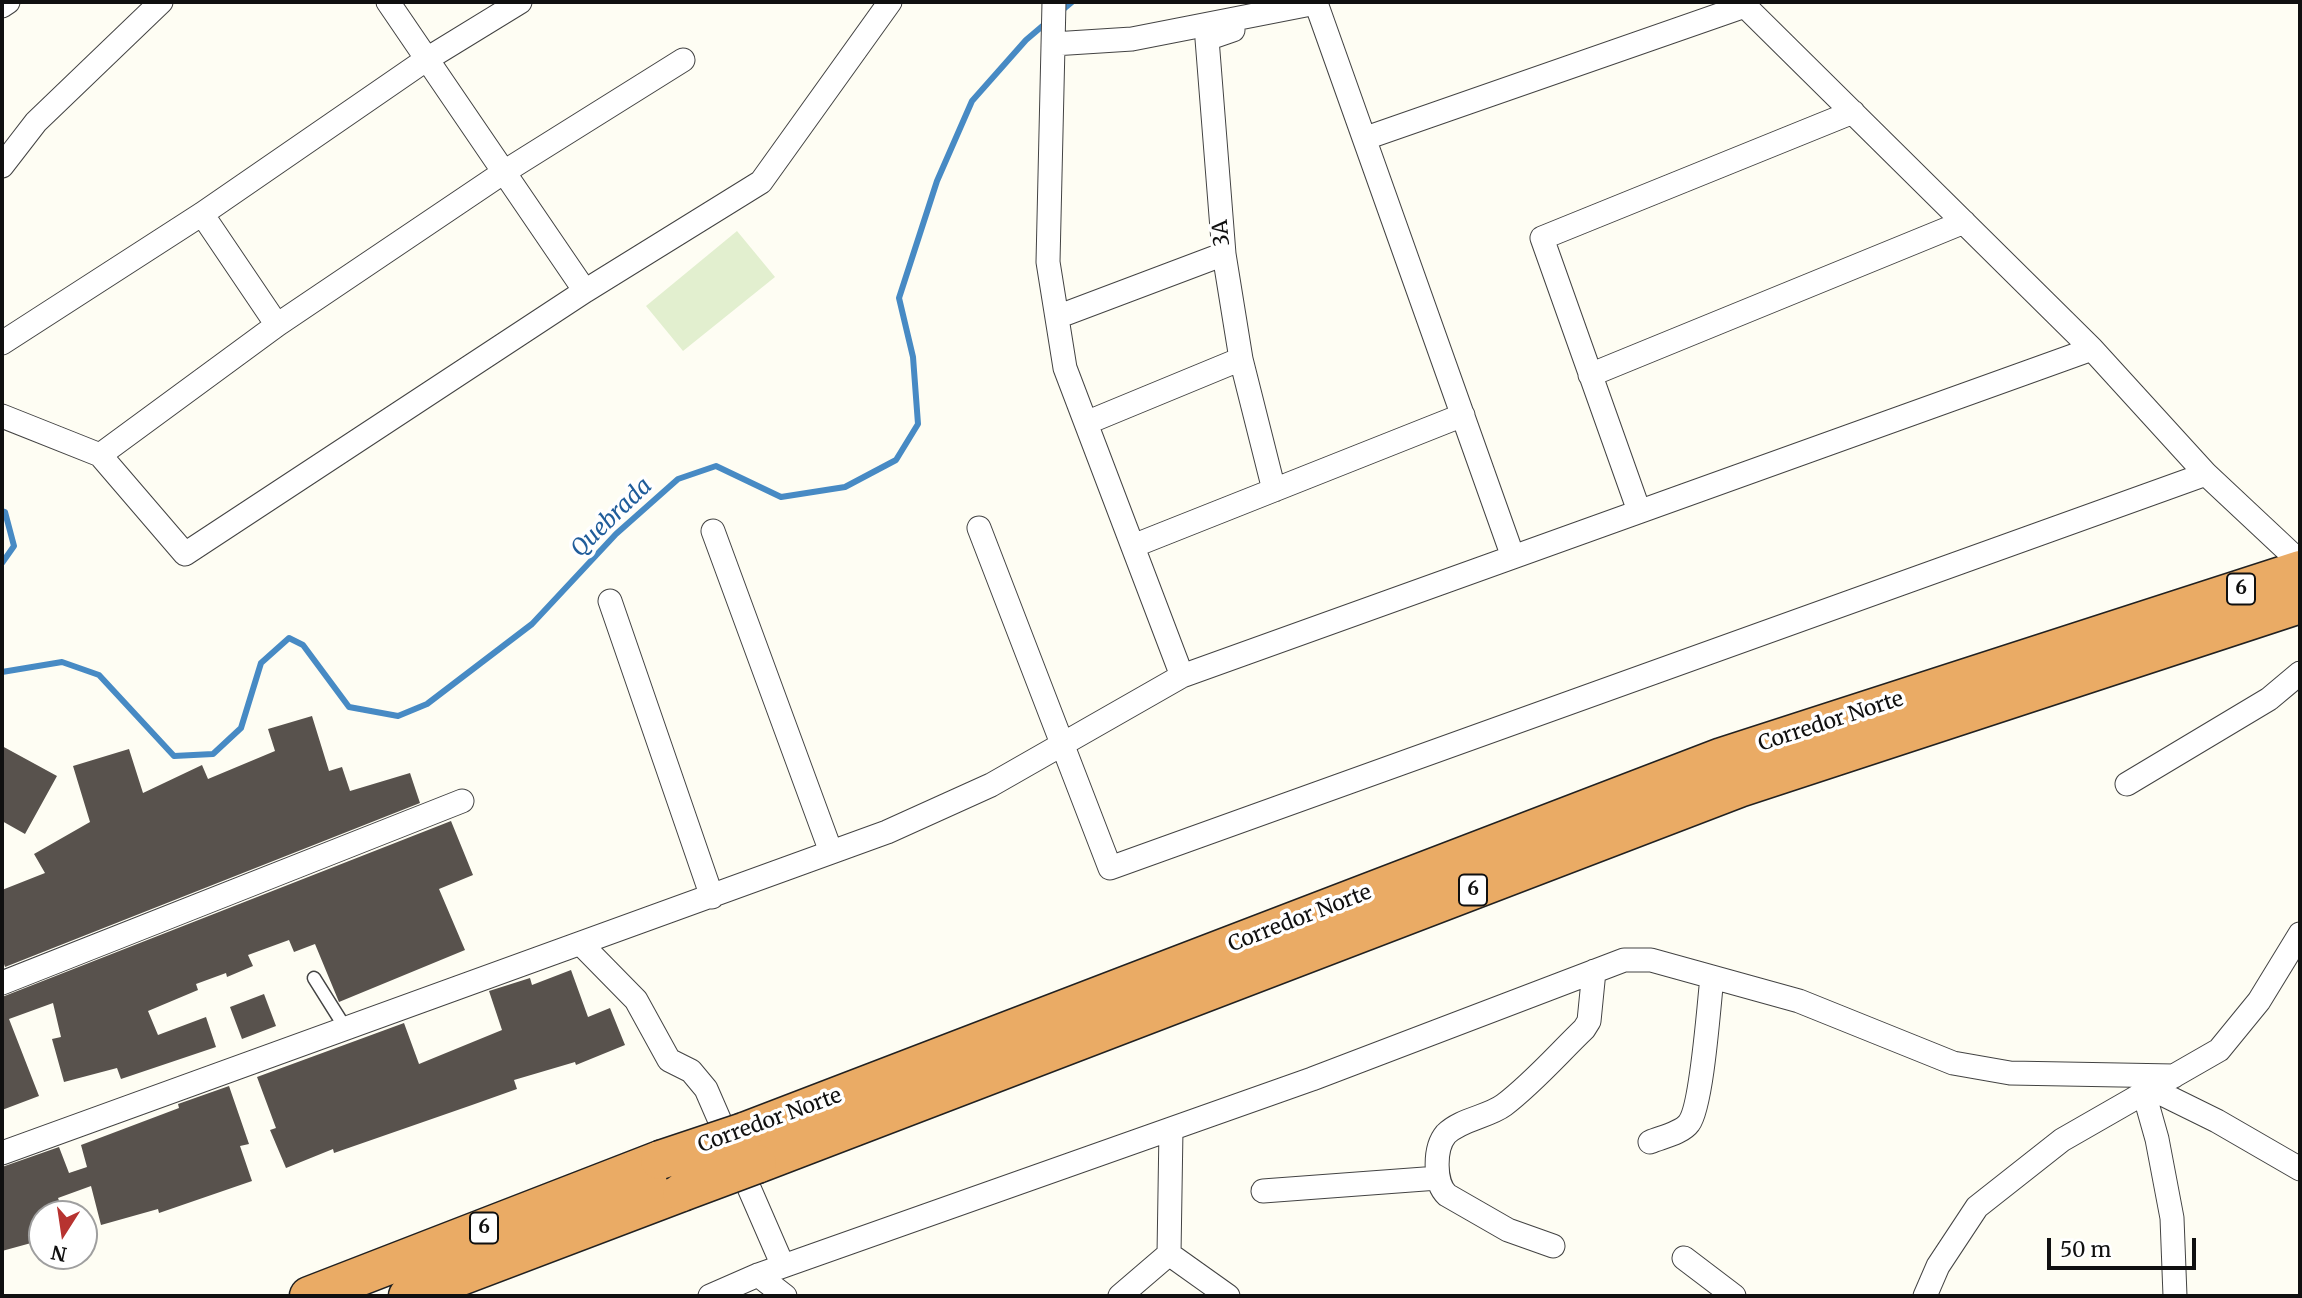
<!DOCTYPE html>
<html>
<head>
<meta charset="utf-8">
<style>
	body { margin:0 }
	#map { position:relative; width:2302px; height:1298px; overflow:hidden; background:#fefdf3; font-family:Merriweather,serif }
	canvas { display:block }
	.frame { position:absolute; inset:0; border:4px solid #101010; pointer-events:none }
	.north { position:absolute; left:28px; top:1200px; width:70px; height:70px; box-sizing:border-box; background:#fff; border:2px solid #9f9f9f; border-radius:50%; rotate:192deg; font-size:19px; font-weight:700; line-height:28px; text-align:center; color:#101010 }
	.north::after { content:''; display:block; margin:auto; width:24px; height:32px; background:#b73330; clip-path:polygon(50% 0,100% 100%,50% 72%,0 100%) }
	.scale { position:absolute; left:2047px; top:1238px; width:149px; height:32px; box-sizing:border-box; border:4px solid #101010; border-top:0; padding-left:9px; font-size:21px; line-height:24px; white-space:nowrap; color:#101010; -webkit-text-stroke:5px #fff; paint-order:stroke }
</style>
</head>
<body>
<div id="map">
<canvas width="2302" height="1298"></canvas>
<div class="frame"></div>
<div class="north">N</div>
<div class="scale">50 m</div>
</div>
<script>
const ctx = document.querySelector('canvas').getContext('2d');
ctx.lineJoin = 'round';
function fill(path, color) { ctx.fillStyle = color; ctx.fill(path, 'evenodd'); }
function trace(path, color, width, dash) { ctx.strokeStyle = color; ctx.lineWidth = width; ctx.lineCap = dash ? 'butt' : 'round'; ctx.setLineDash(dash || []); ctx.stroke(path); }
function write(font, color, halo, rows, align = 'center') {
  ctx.font = font + ' Merriweather,serif'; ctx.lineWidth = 7; ctx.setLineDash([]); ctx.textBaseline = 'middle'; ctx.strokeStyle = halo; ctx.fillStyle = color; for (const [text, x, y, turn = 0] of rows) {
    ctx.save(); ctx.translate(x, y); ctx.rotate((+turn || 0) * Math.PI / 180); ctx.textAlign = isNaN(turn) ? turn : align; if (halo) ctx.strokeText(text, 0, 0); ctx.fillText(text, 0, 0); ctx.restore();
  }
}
fill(new Path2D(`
	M737,231L775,277L683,351L646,306Z`), '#e2efcf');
trace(new Path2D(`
	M1060,12L1072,2
	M2,511L5,512L14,546L2,563
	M2,672L62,662L99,675L174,756L213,754L241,728L261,663L289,638L303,645L349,707L398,716L427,704L532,624L616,534L678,479L716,466L781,497L845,487L896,460L918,424L913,357L899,298L937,181L972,101L1026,40L1046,23`), '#478ac4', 6);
fill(new Path2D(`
	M312,716L329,771L342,767L350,791L410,773L420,803L5,967L2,958V890L45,873L34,854L90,822L73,766L129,749L143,793L202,765L208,779L275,751L268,729Z
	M2,746L57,776L25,834L2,821Z
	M451,821L473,875L439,889L465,950L339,1002L315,944L294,952L289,940L248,955L253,966L227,977L226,973L196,984L198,990L148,1011L158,1035L206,1017L216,1047L121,1079L117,1068L64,1082L52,1039L61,1037L53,1003L9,1019L39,1096L2,1110V997Z
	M571,970L588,1017L610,1008L625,1045L576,1065L575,1062L514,1080L517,1089L472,1105L334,1153L333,1149L286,1168L270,1130L276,1128L257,1077L404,1023L419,1064L502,1030L489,991L530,978L532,985Z
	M264,994L276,1026L242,1039L230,1007Z
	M229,1086L249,1144L240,1146L252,1181L159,1213L158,1209L101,1225L91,1186L58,1198L64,1214H42V1240L2,1251V1167L59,1147L69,1173L87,1167L81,1145L179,1108L178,1104Z`), '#58524d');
const lane = new Path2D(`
	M314,978L346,1029`);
const street = new Path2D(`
	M388,2L585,291
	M1054,2L1048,262L1065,368L1182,676
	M1741,2L2092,349L2206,474L2300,562
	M2,6L8,2
	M1233,30L1207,39L1224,254L1241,359L1274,490
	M1053,44L1132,39L1316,3L1513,557
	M1366,138L1745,6
	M2,166L36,122L161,2
	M202,214L277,325
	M1057,317L1224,254
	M2,343L202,214L427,59L520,2
	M1590,375L1964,222
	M2,416L100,455L185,554L585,291L761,182L890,2
	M1086,423L1241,359
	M100,455L277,325L504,172L683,60
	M1639,511L1542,238L1853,112
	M979,528L1110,868L2206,474
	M713,531L831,852
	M1133,546L1463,415
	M610,601L712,897
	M2127,784L2269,699L2300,673
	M581,944L636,1000L669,1060L691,1071L706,1089L783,1266
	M2,983L462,801
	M2152,1089L2217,1121L2300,1169
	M2144,1093L2157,1139L2172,1218L2175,1296
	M1171,1129L1169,1254L1228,1296
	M1650,1142C1662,1137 1682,1133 1689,1123C1702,1106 1709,1003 1712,977
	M2,1153L887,832L991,785L1182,676L2092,349
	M1263,1191L1438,1178
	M1553,1246L1508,1230L1447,1195C1434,1183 1434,1148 1446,1134C1461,1119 1488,1117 1504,1105C1533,1083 1558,1054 1584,1029L1589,1021L1594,971
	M1684,1258L1734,1296
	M758,1275L785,1296
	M710,1296L758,1275L1312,1079L1624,960H1651L1799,1001L1953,1063L2010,1073L2174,1076
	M1120,1296L1169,1254
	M1925,1296L1938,1266L1977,1207L2062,1140L2219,1050L2259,1001L2300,934`);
const highway = new Path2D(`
	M744,1132L1722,757L2300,570
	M757,1164L1739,788L2300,604
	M309,1296L660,1160
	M408,1296L682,1192`);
trace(lane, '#434343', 15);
trace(street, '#434343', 25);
trace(highway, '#212121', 41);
trace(lane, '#fff', 12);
trace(street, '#fff', 23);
trace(highway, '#eaab65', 38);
const highwayBridge = new Path2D(`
	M660,1160L744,1132
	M682,1192L757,1164`);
trace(highwayBridge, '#212121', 41, []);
trace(highwayBridge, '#eaab65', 38);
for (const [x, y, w] of [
	[2241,589,28],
	[1473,890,28],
	[484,1228,28]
]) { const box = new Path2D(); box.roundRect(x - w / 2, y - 15.5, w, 31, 5); ctx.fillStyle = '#fff'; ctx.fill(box); trace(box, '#101010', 2); }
write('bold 19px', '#101010', null, [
	["6",2241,589],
	["6",1473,890],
	["6",484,1228]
]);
write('21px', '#101010', '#fff', [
	["3A",1222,233,-95],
	["Corredor Norte",1831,722,-18],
	["Corredor Norte",1300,919,-21],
	["Corredor Norte",770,1121,-20]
]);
write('italic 23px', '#205d9a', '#fff', [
	["Quebrada",612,518,-44]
]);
</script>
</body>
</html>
